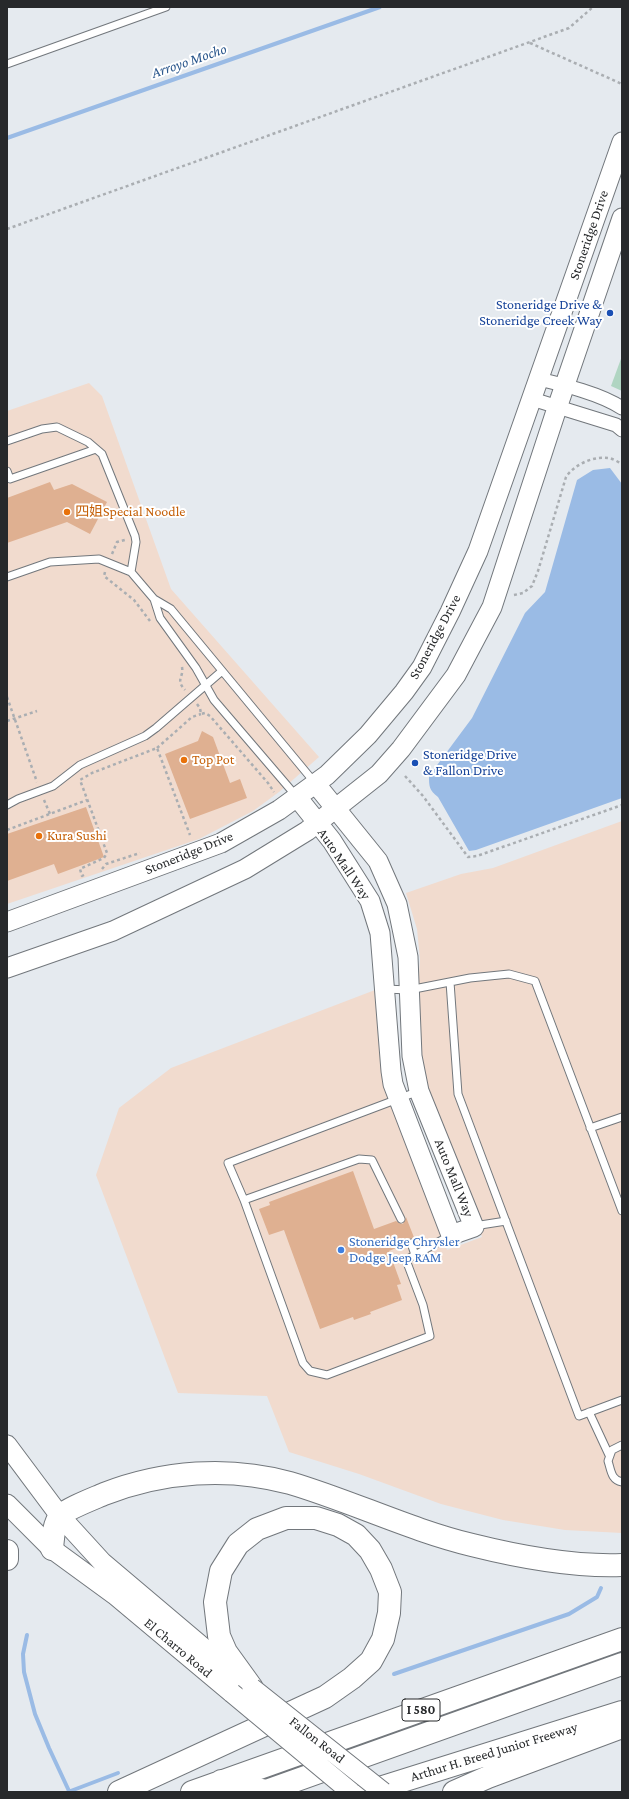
<!DOCTYPE html>
<html>
<head>
<meta charset="utf-8">
<style>
	body { margin:0 }
	#map { position:relative; width:629px; height:1799px; overflow:hidden; background:#e5eaef; font-family:"Crimson Pro",serif }
	canvas { display:block }
	.frame { position:absolute; inset:0; border:8px solid #27292b; pointer-events:none }
</style>
</head>
<body>
<div id="map">
<canvas width="629" height="1799"></canvas>
<div class="frame"></div>
</div>
<script>
const ctx = document.querySelector('canvas').getContext('2d');
ctx.lineJoin = 'round';
function fill(path, color) { ctx.fillStyle = color; ctx.fill(path, 'evenodd'); }
function trace(path, color, width, dash) { ctx.strokeStyle = color; ctx.lineWidth = width; ctx.lineCap = dash ? 'butt' : 'round'; ctx.setLineDash(dash || []); ctx.stroke(path); }
function write(font, color, halo, rows, align = 'center') {
  ctx.font = font + ' "Crimson Pro","Noto Sans SC",serif'; ctx.lineWidth = 4; ctx.setLineDash([]); ctx.textBaseline = 'middle'; ctx.strokeStyle = halo; ctx.fillStyle = color; for (const [text, x, y, turn = 0] of rows) {
    ctx.save(); ctx.translate(x, y); ctx.rotate((+turn || 0) * Math.PI / 180); ctx.textAlign = isNaN(turn) ? turn : align; if (halo) ctx.strokeText(text, 0, 0); ctx.fillText(text, 0, 0); ctx.restore();
  }
}
fill(new Path2D(`
	M89,383L102,396L171,589L319,757L279,792L253,811L199,839L7,904V411Z
	M622,821V1533L565,1530L503,1520L441,1504L359,1474L289,1452L267,1396L178,1393L96,1175L119,1108L171,1068L375,990L394,1113L447,1250L482,1237L425,1086L416,1025L420,959L417,929L406,893L461,874L493,868Z`), '#f1dbce');
fill(new Path2D(`
	M622,356V391L611,386Z`), '#b0d5c2');
fill(new Path2D(`
	M610,468L622,484V798L476,850L469,851L438,797C429,790 429,786 429,776L472,718L525,613L545,592L577,480L593,470Z`), '#9abbe5');
trace(new Path2D(`
	M7,138L380,7
	M27,1635L23,1654L24,1672L35,1714L49,1748L69,1791
	M394,1674L569,1614L597,1597L601,1588
	M68,1792L118,1773`), '#9abbe5', 4);
fill(new Path2D(`
	M50,482L54,490L72,484L107,502L90,534L67,522L7,543V498Z
	M202,731L213,737L230,783L240,779L247,798L190,819L165,754L198,741Z
	M86,807L104,857L58,874L54,864L7,881V834Z
	M353,1171L374,1229L396,1221L399,1223L403,1224L406,1217L415,1240L409,1238L406,1244L389,1251L401,1284L397,1285L402,1300L370,1312L371,1314L354,1320L353,1317L320,1329L284,1230L269,1235L259,1209L270,1205L269,1202Z`), '#dfb091');
const lane = new Path2D(`
	M7,64L166,7
	M7,441L42,429L57,427L88,442L102,454L135,536L136,542L131,572
	M7,471L10,479L96,449
	M7,577L50,562L99,559L131,572L154,599L160,618L196,668L214,700L297,797
	M154,599L171,609L315,783
	M7,805L18,799L53,786L80,765L145,736L156,728L222,671
	M450,982L458,1094L579,1416L622,1400
	M385,989L409,990L470,978L509,974L535,981L622,1211
	M590,1128L622,1117
	M244,1200L228,1163L419,1091
	M401,1219L372,1160L359,1159L244,1200L303,1363L310,1371L327,1375L430,1336L423,1305L406,1260L451,1235
	M474,1226L506,1221
	M411,1243L415,1255
	M589,1412L609,1455
	M622,1445L612,1450L608,1461C611,1470 611,1480 622,1482`);
const street = new Path2D(`
	M539,379C564,385 601,394 622,408
	M532,399L616,425L622,430`);
const secondary = new Path2D(`
	M297,797L332,841L370,901L380,933L391,1071L393,1084L451,1235L474,1227L419,1091L412,1056L408,957L397,904L378,861L315,783
	M7,922L221,843L279,810L327,775L368,735L404,692L422,667L450,612L478,551L622,142
	M7,968L113,931L245,869L307,831L379,774L401,749L456,675L492,607L557,408L622,218
	M7,1445L60,1516L102,1562L238,1677
	M7,1504L52,1549L115,1595L232,1693`);
const highway = new Path2D(`
	M52,1549C53,1539 53,1525 60,1516C66,1509 95,1498 104,1494C163,1471 229,1466 290,1483C351,1501 410,1530 472,1545C520,1557 572,1567 622,1565
	M7,1551V1559
	M221,1781L266,1791L622,1664
	M119,1792L325,1697L352,1678L371,1661L383,1639L389,1613L390,1592L381,1569L370,1550L356,1535L338,1525L316,1518H286L257,1529L238,1544L221,1571L215,1602L219,1636L226,1652L252,1688
	M192,1792L622,1639
	M367,1792L622,1712
	M454,1792L488,1777L622,1727`);
trace(lane, '#72777c', 9);
trace(street, '#72777c', 15);
trace(secondary, '#72777c', 21);
trace(highway, '#72777c', 24);
trace(new Path2D(`
	M530,43L622,84
	M7,229L569,28L593,7
	M112,554L117,542L125,540
	M105,572L104,576L134,600L150,621
	M514,595L523,593L532,586L538,571L566,477C574,465 592,456 608,458C612,458 618,462 622,464
	M182,667C184,678 175,679 185,690
	M7,697L37,782
	M197,704L200,708L201,714L205,713L210,716L268,783L274,792
	M7,721L37,711
	M157,748L192,717L201,714
	M405,776L423,796L468,857L477,856L622,805
	M44,800L50,814
	M7,830L87,800
	M102,869L106,864L140,853
	M84,875L82,876L80,869L104,858L107,853L80,780L92,773L157,748L190,835`), '#aaaeb2', 2.5, [3, 3]);
trace(lane, '#fff', 7);
trace(street, '#fff', 13);
trace(secondary, '#fff', 19);
trace(highway, '#fff', 22);
const secondaryBridge = new Path2D(`
	M252,1688L383,1792
	M232,1693L351,1792`);
trace(secondaryBridge, '#72777c', 21, []);
trace(secondaryBridge, '#fff', 19);
for (const [x, y, r, color] of [
	[610,313,4,"#1a4fb4"],
	[67,512,4,"#e8710a"],
	[184,760,4,"#e8710a"],
	[415,763,4,"#1a4fb4"],
	[39,836,4,"#e8710a"],
	[341,1250,4,"#3f7fe0"]
]) { const dot = new Path2D(); dot.arc(x, y, r, 0, 2 * Math.PI); ctx.fillStyle = color; ctx.fill(dot); trace(dot, '#fff', 1.5); }
for (const [x, y, w] of [
	[421,1710,38]
]) { const box = new Path2D(); box.roundRect(x - w / 2, y - 11, w, 22, 3); ctx.fillStyle = '#fff'; ctx.fill(box); trace(box, '#27292b', 1); }
write('bold 13px', '#27292b', null, [
	["I 580",421,1710]
]);
write('14px', '#27292b', '#fff', [
	["Stoneridge Drive",589,235,-71],
	["Stoneridge Drive",435,637,-62],
	["Stoneridge Drive",189,853,-22],
	["Auto Mall Way",344,864,56],
	["Auto Mall Way",454,1178,68],
	["El Charro Road",178,1648,40],
	["Fallon Road",317,1740,38],
	["Arthur H. Breed Junior Freeway",494,1752,-17]
]);
write('14px', '#164399', '#fff', [
	["Stoneridge Drive &",602,305],
	["Stoneridge Creek Way",602,321],
	["Stoneridge Drive",423,755,"left"],
	["& Fallon Drive",423,771,"left"]
], 'right');
write('14px', '#c56008', '#fff', [
	["四姐Special Noodle",75,512],
	["Top Pot",192,760],
	["Kura Sushi",47,836]
], 'left');
write('14px', '#366cbe', '#fff', [
	["Stoneridge Chrysler",349,1242],
	["Dodge Jeep RAM",349,1258]
], 'left');
write('italic 15px', '#2c588d', '#fff', [
	["Arroyo Mocho",189,61,-19]
]);
</script>
</body>
</html>
